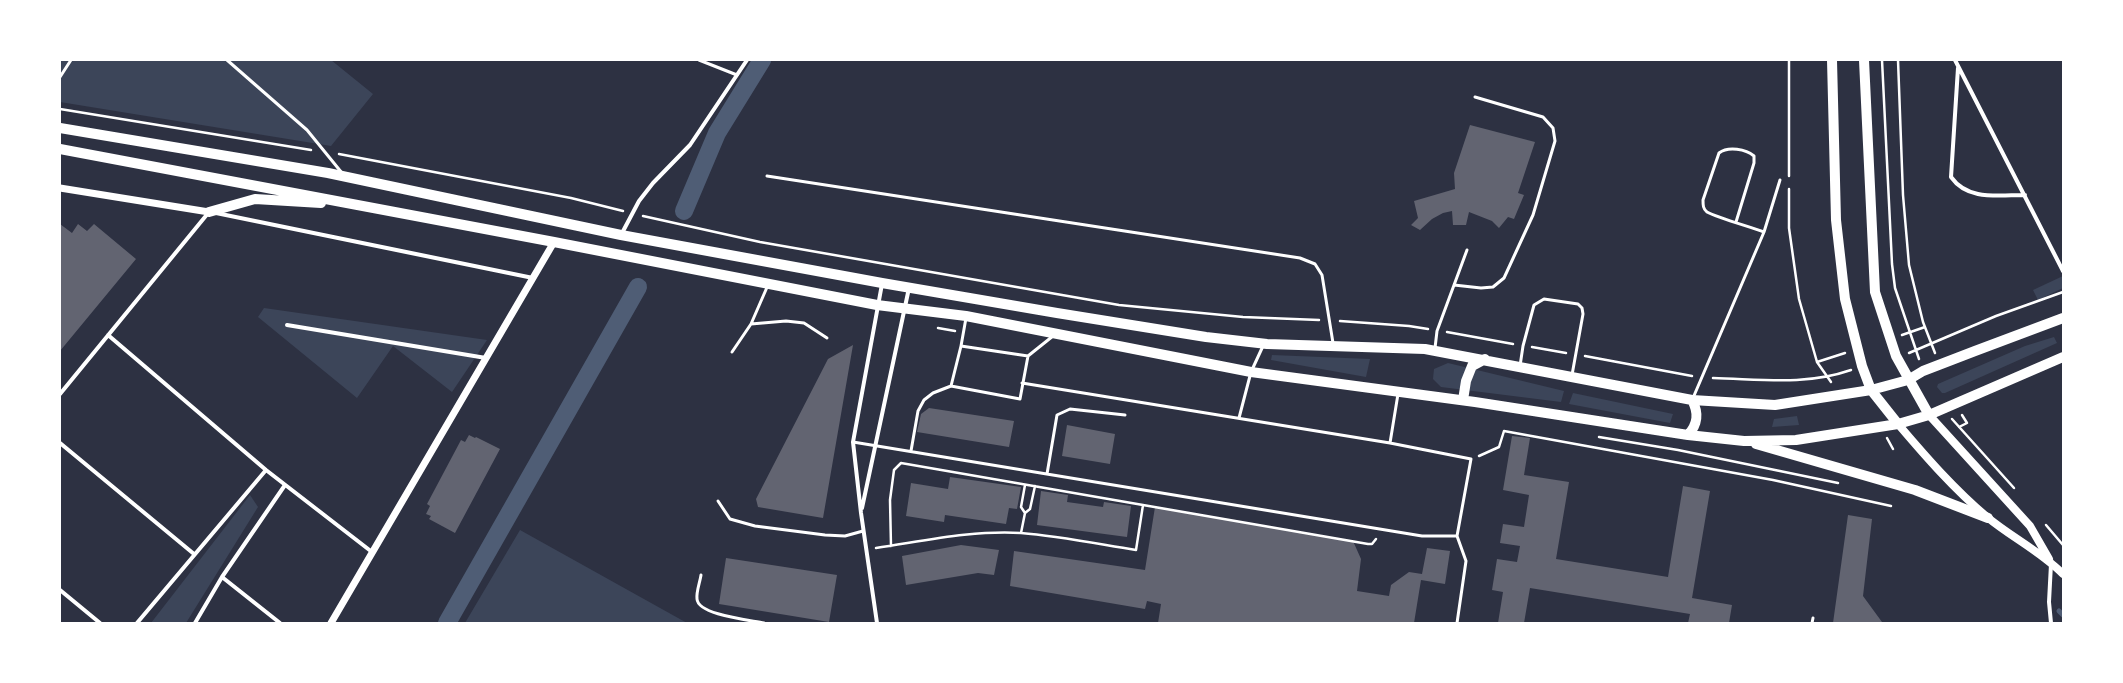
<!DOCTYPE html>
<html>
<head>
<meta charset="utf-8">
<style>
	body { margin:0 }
	#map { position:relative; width:2123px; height:683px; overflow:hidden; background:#2d3142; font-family:Signika,sans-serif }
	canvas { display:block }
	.frame { position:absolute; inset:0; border:61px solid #fff; pointer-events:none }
</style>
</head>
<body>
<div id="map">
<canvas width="2123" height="683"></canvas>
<div class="frame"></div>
</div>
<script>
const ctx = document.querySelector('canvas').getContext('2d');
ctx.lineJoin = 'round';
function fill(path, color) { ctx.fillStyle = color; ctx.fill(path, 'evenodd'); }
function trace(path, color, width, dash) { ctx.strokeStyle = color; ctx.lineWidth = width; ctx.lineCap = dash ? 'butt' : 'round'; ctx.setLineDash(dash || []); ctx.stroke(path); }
fill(new Path2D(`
	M60,60H331L373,94L331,146L60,102Z
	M2063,276V288L2038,300L2033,290Z
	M264,308L487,340L452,392L393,346L357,398L258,317Z
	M2054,337L2057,343L1945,393H1942L1937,387L1938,384L2025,346Z
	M1272,355L1370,359L1366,377L1271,360Z
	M1448,363L1564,391L1561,402L1441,387L1433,379L1434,369Z
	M1573,393L1673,414L1670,423L1569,404Z
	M1797,416L1799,425L1772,427L1774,419Z
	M250,495L258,507L186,623H151Z
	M520,530L687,623H465Z`), '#3c4559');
trace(new Path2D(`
	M2059,611L2063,615`), '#4f5d75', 5);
trace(new Path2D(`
	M684,211L717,133L762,60
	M447,623L638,287`), '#4f5d75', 18);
fill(new Path2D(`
	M1470,125L1535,142L1518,193L1524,195L1514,219L1508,217L1499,228L1492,221L1469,212L1466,225H1453L1452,211L1443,213L1432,219L1420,230L1411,225L1418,218L1414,201L1455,189L1454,173Z
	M60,224L72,233L78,224L87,231L94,224L136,259L60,351Z
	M853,345L823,518L758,507L756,499L828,359Z
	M929,408L1014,421L1009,447L917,432L921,414Z
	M1067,425L1115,434L1110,464L1062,456Z
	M469,435L475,438L476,437L500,449L455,533L429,519L431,516L426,514L430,506L427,504L461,440L465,442Z
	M1512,436L1530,438L1524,475L1569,482L1556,559L1668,577L1683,486L1710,491L1692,598L1732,605L1729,623H1688L1690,614L1530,588L1524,623H1498L1503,592L1492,590L1497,559L1517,562L1520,546L1500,543L1503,524L1524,527L1529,495L1503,490Z
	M950,477L1021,487L1017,509L1009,508L1006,524L945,515L944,522L906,516L911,483L948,489Z
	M1041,491L1068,495L1067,502L1103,507L1104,502L1131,506L1127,537L1037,525Z
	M1155,507L1353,541L1361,559L1357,591L1389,596L1391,585L1409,572L1422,574L1427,548L1450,551L1445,584L1421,580L1414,623H1158L1161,604L1147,601L1145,609L1010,586L1014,551L1145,570Z
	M1848,515L1872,519L1863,596L1882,622L1885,623H1833Z
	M961,545L999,550L994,575L978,573L906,585L902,556Z
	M726,558L837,575L829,622L719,604Z`), '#626471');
trace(new Path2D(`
	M1789,60V176
	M1882,60L1892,264L1895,288L1919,359
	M1898,60L1903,195L1909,265L1923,322L1935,353
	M60,109L311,150
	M339,154L571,198L623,211
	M1789,189V228L1799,299L1817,362L1831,382
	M643,216L760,242L1119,305L1243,317L1319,320
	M1340,321L1409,326L1428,329
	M938,328L955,331
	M1447,332L1513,344
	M1902,335L1925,327
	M1532,347L1566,353
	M1909,353L1996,316L2063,292
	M1585,356L1692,376
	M1817,362L1845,353
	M1713,378C1760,379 1805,386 1851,370
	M1952,419L2014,488
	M1959,427L1967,423L1962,415
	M1599,437L1678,450L1838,483
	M1887,438L1893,449
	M1479,456L1499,447L1504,431L1773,480L1891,506
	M1143,505L1368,544H1372L1376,539
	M1025,513L1030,509L1035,486
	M2046,525L2063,545
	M1021,533L1025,513L1021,507L1025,485
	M876,548C924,541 973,530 1021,533C1059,536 1098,544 1136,550L1143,505L901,463L894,470L890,500L891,546`), '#fff', 2.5);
trace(new Path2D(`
	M227,60L307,130L342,173
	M699,60L737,75
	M60,77L71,60
	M767,176L1300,258L1315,264L1322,275L1333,343
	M1736,222L1754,163V156C1746,149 1728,146 1719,153L1703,200C1703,205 1703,209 1707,212C1718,218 1751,227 1764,232
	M1454,285L1481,288L1493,287L1504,278L1533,215L1555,141L1553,128L1543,117L1475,97
	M751,324L786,321L804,323L827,338
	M961,346L966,318
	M1435,348L1437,331L1467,250
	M732,352L751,324L768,285
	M1028,356L1053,336
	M1520,366L1523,346L1534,305L1544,299L1578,304L1582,308L1583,314L1572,375
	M1022,383L1390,443L1471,459L1457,536L1466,561L1457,623
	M1693,398L1764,232L1780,180
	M1239,418L1251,372L1263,346
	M853,442L1422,536H1457
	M1390,443L1398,394
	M911,451L918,411L924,400L933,393L951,386L1020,399L1028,356L961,346L951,386
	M1047,474L1057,415L1070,409L1125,415
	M718,501L730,519L755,526L825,535L845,536L863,531
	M701,575C700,582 696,592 697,599C698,615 750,620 764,623
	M1812,623L1813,618`), '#fff', 3);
trace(new Path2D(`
	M1955,60L2063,271
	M1958,68L1951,177C1968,201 1998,195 2025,195
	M216,213L533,278
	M621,235L639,201L653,183L690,145L747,60
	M287,325L486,358
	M108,335L266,470L372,552
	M60,394L209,212
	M60,443L194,554
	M862,508L909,288
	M2051,564L2049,602L2051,623
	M222,577L280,623
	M60,590L100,623
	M137,623L266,470
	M195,623L222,577L285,485
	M877,623L861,513L853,442L882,284`), '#fff', 4);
trace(new Path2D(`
	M60,188L209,212
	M331,623L554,242`), '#fff', 7);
trace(new Path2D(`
	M1929,415L2030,526L2049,559
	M1898,424C1926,457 1954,489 1987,517C2011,537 2040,551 2063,574`), '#fff', 8);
trace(new Path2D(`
	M1832,60L1836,220L1845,299L1862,366L1871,390L1898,424
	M1864,60L1875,292L1896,356L1929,415
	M60,128L328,173L621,235L882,283L1057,313L1206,337L1267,344L1425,349L1692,400L1775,405L1871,390L1908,380L1923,371L1975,351L2063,318
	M60,149L554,242L877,305L966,316L1251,372L1475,402L1688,435L1744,441L1796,440L1898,424L1929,415L2063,357
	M209,212L255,199L321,203
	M1463,400L1466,381L1472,366L1485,359
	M1688,435C1698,424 1699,413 1692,400
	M1756,444L1915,490L1988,518`), '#fff', 10);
</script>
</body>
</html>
